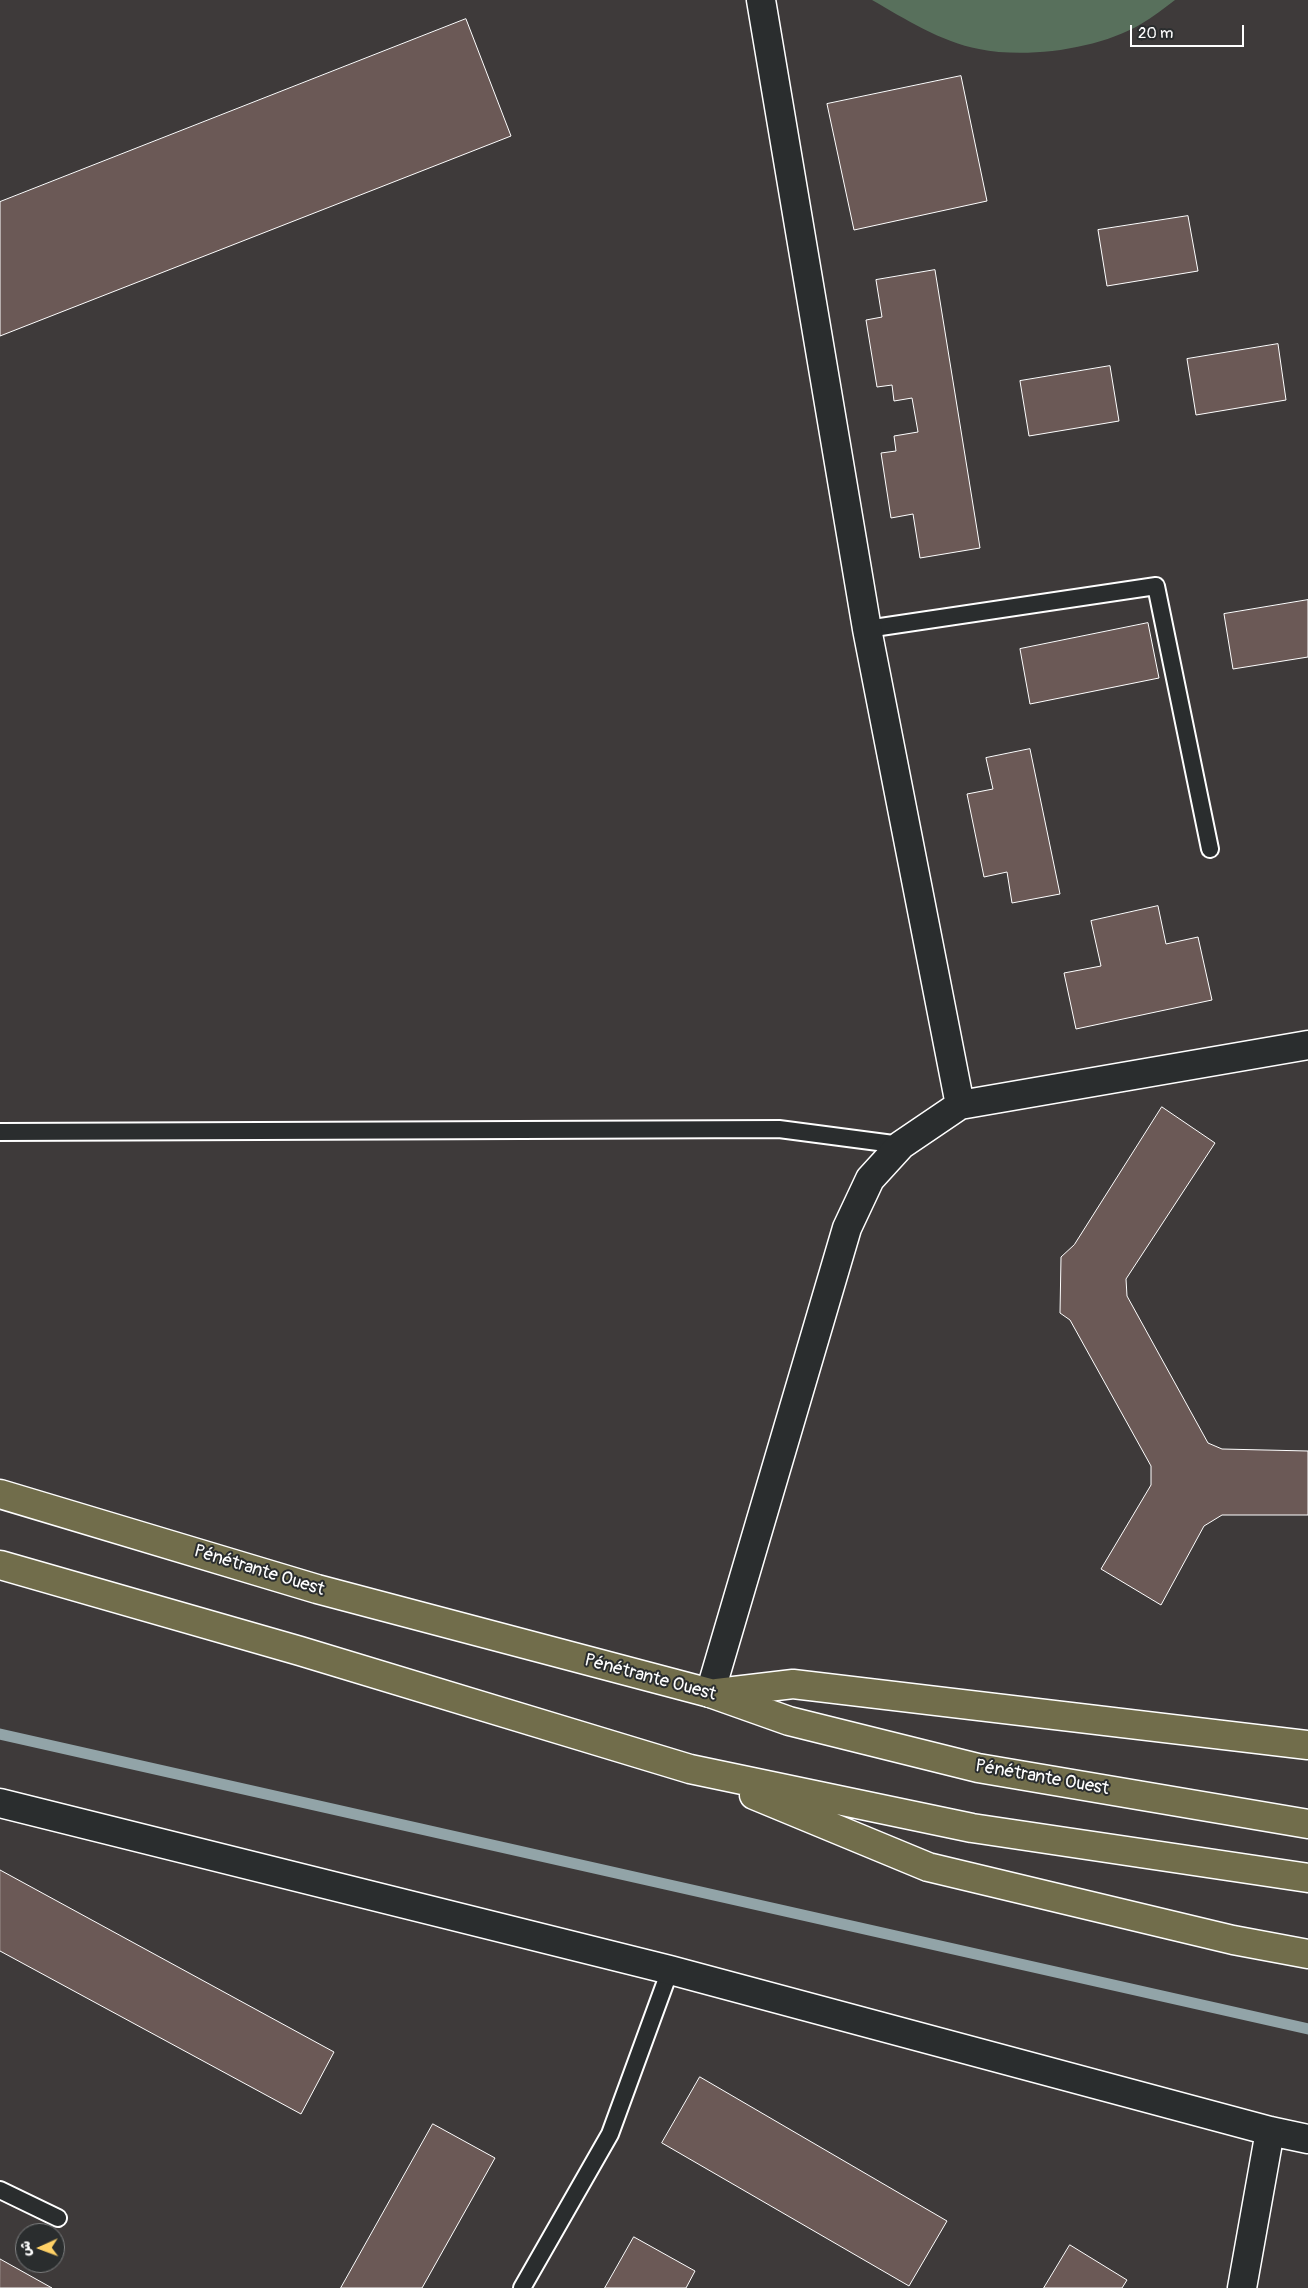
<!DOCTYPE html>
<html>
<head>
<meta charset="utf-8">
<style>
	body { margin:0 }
	#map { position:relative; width:1308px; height:2288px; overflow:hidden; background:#3e3a3a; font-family:Pangolin,"Playpen Sans Arabic",sans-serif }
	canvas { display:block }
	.north { position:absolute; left:15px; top:2223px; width:50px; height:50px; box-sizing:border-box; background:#2a2d2e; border:1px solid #7f8182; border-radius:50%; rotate:268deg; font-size:14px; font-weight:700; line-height:20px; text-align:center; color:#fff }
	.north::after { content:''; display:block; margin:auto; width:18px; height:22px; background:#ffd166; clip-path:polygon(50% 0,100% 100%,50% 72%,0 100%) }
	.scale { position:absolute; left:1130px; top:25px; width:114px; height:22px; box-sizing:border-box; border:2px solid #fff; border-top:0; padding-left:6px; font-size:15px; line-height:18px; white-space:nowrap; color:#fff; -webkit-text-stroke:4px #2a2d2e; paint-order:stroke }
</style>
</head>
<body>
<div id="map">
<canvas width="1308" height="2288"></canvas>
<div class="north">ش</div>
<div class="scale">20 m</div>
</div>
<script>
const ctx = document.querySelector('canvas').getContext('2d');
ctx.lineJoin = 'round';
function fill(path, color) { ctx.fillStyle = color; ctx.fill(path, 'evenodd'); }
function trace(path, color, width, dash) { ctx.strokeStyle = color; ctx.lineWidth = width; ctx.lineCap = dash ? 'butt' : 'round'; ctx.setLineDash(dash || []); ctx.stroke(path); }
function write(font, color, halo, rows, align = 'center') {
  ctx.font = font + ' Pangolin,sans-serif'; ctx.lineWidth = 4; ctx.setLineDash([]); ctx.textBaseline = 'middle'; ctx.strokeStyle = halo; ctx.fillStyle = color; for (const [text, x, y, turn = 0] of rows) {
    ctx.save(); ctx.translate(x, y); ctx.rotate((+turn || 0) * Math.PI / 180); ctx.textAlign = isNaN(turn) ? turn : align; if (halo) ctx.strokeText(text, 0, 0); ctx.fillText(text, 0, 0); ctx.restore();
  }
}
fill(new Path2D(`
	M872,0H1175C1164,8 1153,17 1141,24C1099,49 1027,59 979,49C941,42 905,19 872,0Z`), '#58705c');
trace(new Path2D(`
	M0,1734L1308,2029`), '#92a4a8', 11);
const building = new Path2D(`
	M466,19L511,136L0,336V202Z
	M961,76L987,201L854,230L827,104Z
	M1188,216L1198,271L1107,286L1098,230Z
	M935,270L980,548L920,558L913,514L891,518L881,453L896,451L894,436L918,432L912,398L894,401L892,385L877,387L866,320L882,317L876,280Z
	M1278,344L1286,400L1196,415L1187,359Z
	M1110,366L1119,421L1029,436L1020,381Z
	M1308,600V657L1233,669L1224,614Z
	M1148,623L1159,678L1030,704L1020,649Z
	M1030,749L1060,894L1012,903L1007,872L984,877L967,794L993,789L986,758Z
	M1158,906L1166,944L1198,937L1212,1000L1076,1029L1064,973L1101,966L1091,921Z
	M1162,1107L1215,1143L1126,1279L1127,1296L1208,1443L1222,1449L1308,1451V1515H1222L1204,1526L1161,1605L1101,1569L1151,1485V1466L1070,1320L1060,1313L1061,1257L1074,1245Z
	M0,1870L334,2052L301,2114L0,1951Z
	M700,2077L947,2221L909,2286L662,2143Z
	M433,2124L495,2158L422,2288H341Z
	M634,2237L695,2271L686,2288H605Z
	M1070,2245L1127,2280L1122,2288H1044Z
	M0,2259L52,2288H0Z`);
fill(building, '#6b5956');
trace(building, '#fff', 1);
const service = new Path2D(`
	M867,629L1156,586L1210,849
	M0,1132L779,1129L901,1145
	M0,2190L58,2218
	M522,2288L610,2134L670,1970`);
const minor = new Path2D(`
	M0,1803L670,1970L1270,2131L1308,2139
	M1242,2288L1270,2131`);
const tertiary = new Path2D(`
	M761,0L867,629L960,1105
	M710,1693L847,1228L870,1179L901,1145L960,1105L1308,1045`);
const trunk = new Path2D(`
	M0,1494L317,1589L710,1693L789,1721L978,1768L1308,1824
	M0,1565L300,1651L690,1769L972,1828L1308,1878
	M717,1693L793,1684L1308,1745
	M754,1795L928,1867L1233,1940L1308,1954`);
trace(service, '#fff', 20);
trace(minor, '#fff', 31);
trace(tertiary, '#fff', 31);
trace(trunk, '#fff', 31);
trace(service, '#2a2d2e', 16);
trace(minor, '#2a2d2e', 28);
trace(tertiary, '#2a2d2e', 28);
trace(trunk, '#716d4b', 28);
write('18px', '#fff', '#2a2d2e', [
	["Pénétrante Ouest",259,1571,17],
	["Pénétrante Ouest",650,1678,15],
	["Pénétrante Ouest",1042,1778,10]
]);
</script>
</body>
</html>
